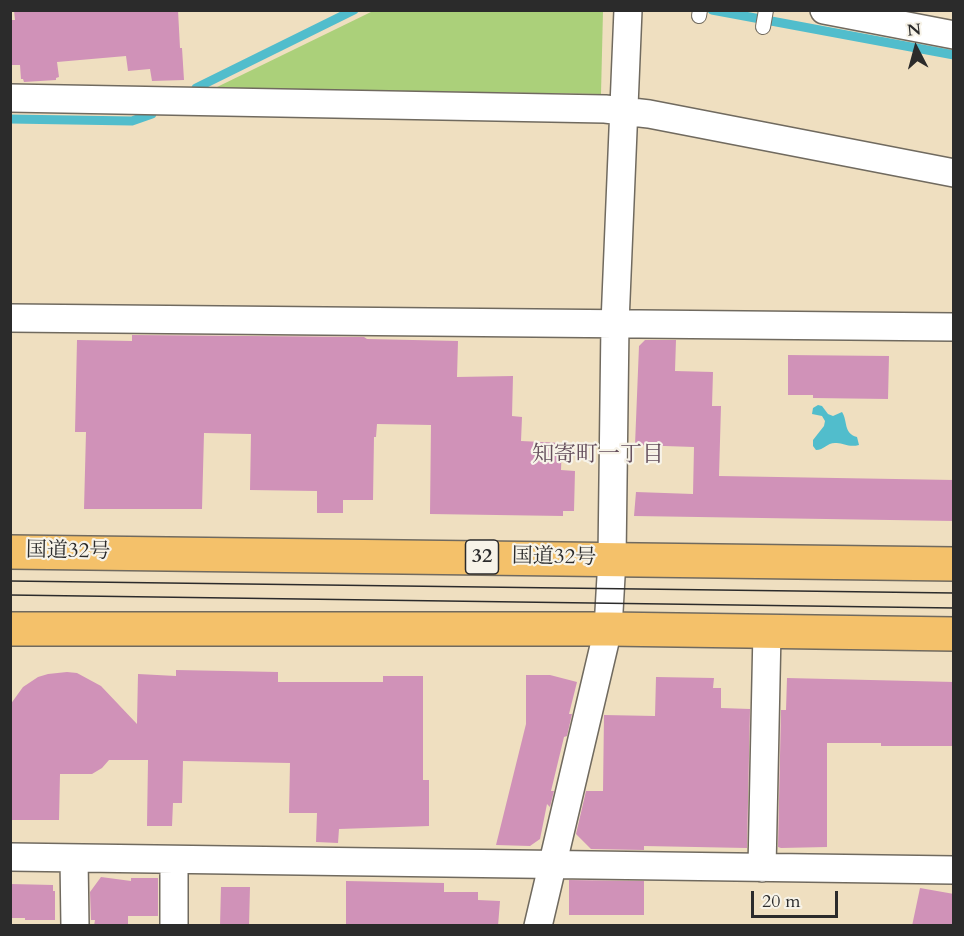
<!DOCTYPE html>
<html>
<head>
<meta charset="utf-8">
<style>
	body { margin:0 }
	#map { position:relative; width:964px; height:936px; overflow:hidden; background:#efdfc0; font-family:Cardo,serif }
	canvas { display:block }
	.frame { position:absolute; inset:0; border:12px solid #2b2b2b; pointer-events:none }
	.north { position:absolute; left:886px; top:18px; width:60px; height:60px; -webkit-text-stroke:4px #f7f3e8; paint-order:stroke; rotate:354deg; font-size:16px; font-weight:700; line-height:24px; text-align:center; color:#2b2b2b }
	.north::after { content:''; display:block; margin:auto; width:21px; height:27px; background:#2b2b2b; clip-path:polygon(50% 0,100% 100%,50% 72%,0 100%) }
	.scale { position:absolute; left:751px; top:891px; width:87px; height:27px; box-sizing:border-box; border:3px solid #2b2b2b; border-top:0; padding-left:8px; font-size:18px; line-height:21px; white-space:nowrap; color:#2b2b2b; -webkit-text-stroke:4px #f7f3e8; paint-order:stroke }
</style>
</head>
<body>
<div id="map">
<canvas width="964" height="936"></canvas>
<div class="frame"></div>
<div class="north">N</div>
<div class="scale">20 m</div>
</div>
<script>
const ctx = document.querySelector('canvas').getContext('2d');
ctx.lineJoin = 'round';
function fill(path, color) { ctx.fillStyle = color; ctx.fill(path, 'evenodd'); }
function trace(path, color, width, dash) { ctx.strokeStyle = color; ctx.lineWidth = width; ctx.lineCap = dash ? 'butt' : 'round'; ctx.setLineDash(dash || []); ctx.stroke(path); }
function write(font, color, halo, rows, align = 'center') {
  ctx.font = font + ' Cardo,"Noto Serif JP",serif'; ctx.lineWidth = 4.5; ctx.setLineDash([]); ctx.textBaseline = 'middle'; ctx.strokeStyle = halo; ctx.fillStyle = color; for (const [text, x, y, turn = 0] of rows) {
    ctx.save(); ctx.translate(x, y); ctx.rotate((+turn || 0) * Math.PI / 180); ctx.textAlign = isNaN(turn) ? turn : align; if (halo) ctx.strokeText(text, 0, 0); ctx.fillText(text, 0, 0); ctx.restore();
  }
}
fill(new Path2D(`
	M373,11H603L601,94L215,88Z`), '#abd07a');
fill(new Path2D(`
	M818,405L822,406L828,414L833,416L842,412C848,421 843,433 857,437L859,445C848,448 843,442 835,443C827,443 824,450 816,450L813,446V440L824,426L825,421L822,416L812,414L813,408Z`), '#51bdcc');
trace(new Path2D(`
	M712,10L954,55
	M196,88L354,10
	M10,119L132,121L152,114`), '#51bdcc', 9);
fill(new Path2D(`
	M14,10H178L180,48H182L184,80L152,81L150,69L128,71L126,56L57,62L59,77L56,78V80L24,82L23,79H21L20,65H10V20H15Z
	M132,335L364,337L367,339L458,341L457,377L513,376L512,416L522,417L521,441L562,443L561,470L575,471L574,511H563V516L430,514L431,425L377,424L376,437H374L373,500H343V513H317V491L250,490L251,434L204,433L202,509H84L86,432H75L77,340L132,341Z
	M645,340H676L675,371L713,372L712,406H721L719,476L954,480V521L634,516L636,492L693,494L694,447L635,445L639,346Z
	M788,355L889,356L888,399L813,398V395H788Z
	M176,670L278,672V682H383V676H423V780H429V826L339,829L338,843L316,842L317,813H289L290,763L183,761L182,803H173L172,826H147L148,760H109L102,768L92,774H60L59,820H10V705L23,687L38,677L48,674L67,672L77,673L101,686L137,724L138,674L176,676Z
	M526,675H550L577,682L569,714H572L567,736L564,737L551,791H554L550,807L547,804L540,839L530,846L496,845L526,724Z
	M656,677L714,678L713,688H721V708L750,709L747,848L644,846V850L591,849L576,834L586,791H603L604,715L655,716Z
	M787,678L954,682V746H881V743H827V847L781,848L778,847L781,710H786Z
	M101,877L131,881V878H158V916H128V926H94L95,920H91L90,892Z
	M569,880L644,881V915H569Z
	M346,881L444,883V892H478V900L500,901L498,926H346Z
	M10,884L53,885V891H55V920H25V918H10Z
	M221,887H250L249,926H220Z
	M920,888L954,894V926H912Z`), '#d092b8');
const lane = new Path2D(`
	M699,16L700,10
	M763,27L766,10`);
const street = new Path2D(`
	M824,10L954,35
	M10,98L605,109L649,114L954,173
	M10,318L954,327
	M10,857L954,870
	M74,858L75,926
	M174,860V926
	M762,868L767,631
	M538,926L608,629L612,559L615,323L628,10`);
const highway = new Path2D(`
	M10,552L954,564
	M10,629H608L954,634`);
trace(lane, '#706a5f', 16);
trace(street, '#706a5f', 30);
trace(highway, '#706a5f', 36);
trace(lane, '#fff', 14);
trace(street, '#fff', 27);
trace(highway, '#f4c16a', 33);
trace(new Path2D(`
	M10,581L954,593
	M10,595L954,608`), '#2b2b2b', 1.5);
for (const [x, y, w] of [
	[482,557,33]
]) { const box = new Path2D(); box.roundRect(x - w / 2, y - 17, w, 34, 4.5); ctx.fillStyle = '#f7f3e8'; ctx.fill(box); trace(box, '#2b2b2b', 1.5); }
write('bold 20px', '#2b2b2b', null, [
	["32",482,557]
]);
write('21px', '#2b2b2b', '#f7f3e8', [
	["国道32号",68,552,1],
	["国道32号",554,558,1]
]);
write('22px', '#654f5c', '#f7f3e8', [
	["知寄町一丁目",598,456]
]);
</script>
</body>
</html>
